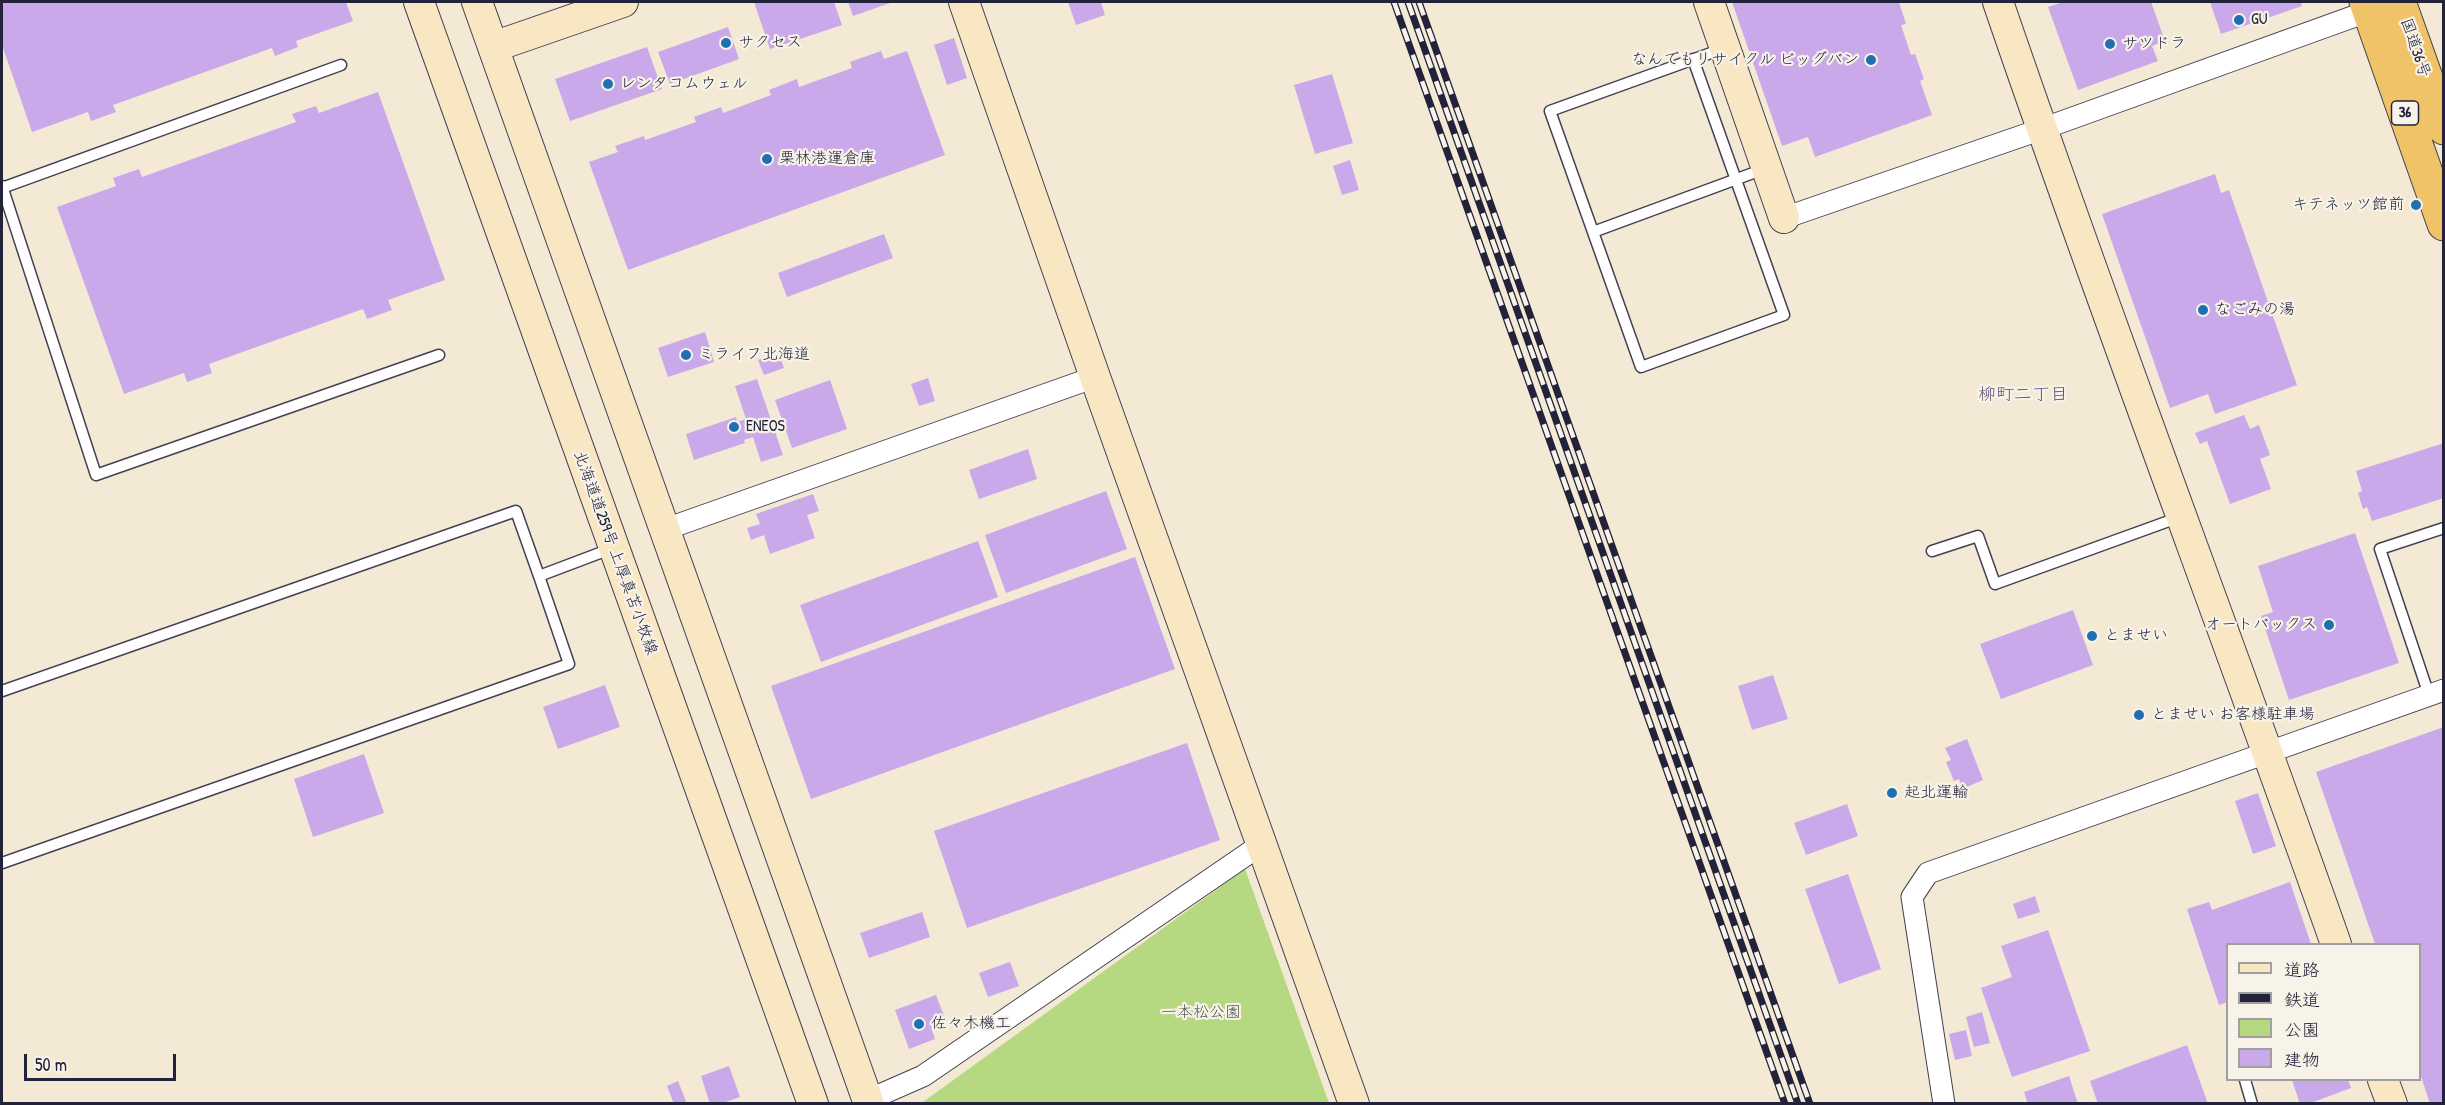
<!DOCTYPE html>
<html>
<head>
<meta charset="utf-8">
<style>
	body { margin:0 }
	#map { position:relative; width:2445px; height:1105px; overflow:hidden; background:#f4e9d5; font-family:"Patrick Hand","Klee One",sans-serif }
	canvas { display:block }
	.frame { position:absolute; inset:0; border:3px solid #22223b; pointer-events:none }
	.legend { position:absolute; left:2226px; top:943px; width:195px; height:138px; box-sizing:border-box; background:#f7f3e8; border:2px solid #a29fa3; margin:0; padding:8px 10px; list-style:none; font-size:18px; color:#22223b }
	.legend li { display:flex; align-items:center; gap:12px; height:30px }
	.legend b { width:30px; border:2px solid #a29fa3 }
	.scale { position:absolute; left:24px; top:1054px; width:152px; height:27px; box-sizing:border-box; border:3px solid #22223b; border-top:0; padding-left:8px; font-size:18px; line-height:21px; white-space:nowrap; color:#22223b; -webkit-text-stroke:4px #f7f3e8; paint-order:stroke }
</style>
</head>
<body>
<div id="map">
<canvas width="2445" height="1105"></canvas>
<div class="frame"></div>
<ul class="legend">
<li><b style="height:8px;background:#f9e7c3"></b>道路</li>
<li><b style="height:8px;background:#22223b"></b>鉄道</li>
<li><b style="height:16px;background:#b5d881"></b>公園</li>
<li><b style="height:16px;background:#caa9ea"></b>建物</li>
</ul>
<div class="scale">50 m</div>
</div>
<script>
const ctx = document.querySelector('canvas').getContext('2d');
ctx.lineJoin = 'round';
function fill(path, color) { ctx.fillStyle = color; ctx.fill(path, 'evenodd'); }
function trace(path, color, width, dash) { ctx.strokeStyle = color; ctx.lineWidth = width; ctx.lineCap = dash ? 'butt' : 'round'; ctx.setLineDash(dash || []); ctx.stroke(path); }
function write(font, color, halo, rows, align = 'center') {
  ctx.font = font + ' "Patrick Hand","Klee One",sans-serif'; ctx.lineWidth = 4.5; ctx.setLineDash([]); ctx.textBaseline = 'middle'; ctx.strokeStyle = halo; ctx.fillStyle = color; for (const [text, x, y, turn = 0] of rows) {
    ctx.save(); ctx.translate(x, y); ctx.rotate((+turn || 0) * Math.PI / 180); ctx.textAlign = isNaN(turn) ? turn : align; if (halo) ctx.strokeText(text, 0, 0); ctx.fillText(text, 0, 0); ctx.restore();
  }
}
fill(new Path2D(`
	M1245,869L1329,1103H924L923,1102Z`), '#b5d881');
fill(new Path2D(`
	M2,2H346L353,21L296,41L298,47L275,56L272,48L113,105L116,112L91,121L88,112L32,132L2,45Z
	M754,2H834L842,25L770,49Z
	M848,2H893L853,16Z
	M1068,2H1101L1105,15L1076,25Z
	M1732,2H1899L1906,24L1901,25L1911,55L1915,54L1924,79L1920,81L1932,115L1815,157L1808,137L1782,146Z
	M2063,2H2151L2165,41L2152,46L2158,61L2078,90L2048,7Z
	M2210,2H2301L2302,6L2221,34Z
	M728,27L739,59L670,84L658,52Z
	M954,38L967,78L947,85L934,45Z
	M647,47L662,89L570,121L555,79Z
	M881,51L884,59L907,51L945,155L628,270L589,162L618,152L615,146L644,136L645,140L696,122L694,117L721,107L723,113L771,95L769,90L797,79L799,87L852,68L850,62Z
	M1332,74L1353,143L1315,154L1294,85Z
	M378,92L445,280L388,300L392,310L367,319L363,309L209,364L212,373L187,382L184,373L124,394L57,207L116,186L113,178L139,169L142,177L296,122L292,114L316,106L319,113Z
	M1350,160L1359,190L1342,195L1333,166Z
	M2215,174L2221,193L2229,190L2297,385L2215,414L2208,394L2170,408L2102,214Z
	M884,234L893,258L787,297L778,273Z
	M705,332L714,362L668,377L658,348Z
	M778,352L784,368L764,375L758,360Z
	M928,378L935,401L919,406L911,384Z
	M757,379L783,455L761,462L753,437L744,440L745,443L694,460L686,434L736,417L737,422L746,419L735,386Z
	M830,380L847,429L792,448L775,400Z
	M2244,415L2250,429L2259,425L2270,455L2260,459L2271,489L2230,504L2207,441L2200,444L2195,433Z
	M2444,443V498L2372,521L2367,507L2363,509L2358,493L2362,491L2356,471Z
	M1028,449L1037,479L979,499L969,470Z
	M1106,491L1127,549L1006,593L985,535Z
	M813,494L819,511L807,515L815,538L770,554L764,535L751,540L747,528L760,524L756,514Z
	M2355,533L2399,663L2289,700L2261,616L2273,612L2258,566Z
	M978,541L998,597L821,662L800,605Z
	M1135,557L1175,669L811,799L771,686Z
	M2073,610L2093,665L2001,699L1980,644Z
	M1773,675L1788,719L1752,730L1738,686Z
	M605,685L620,727L558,749L543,707Z
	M2444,727V1104H2430L2420,1073V944H2375L2316,772Z
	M1967,739L1983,780L1962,789L1959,779L1954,781L1946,762L1951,760L1945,748Z
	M1187,743L1220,840L967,928L934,831Z
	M364,754L384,813L313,837L294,779Z
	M2258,793L2276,846L2253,854L2235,801Z
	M1847,804L1858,836L1806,855L1794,823Z
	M1848,874L1881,969L1839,984L1805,889Z
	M2290,882L2311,944H2228V1002L2219,1005L2187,909L2209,902L2212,910Z
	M2035,896L2040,912L2018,919L2013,904Z
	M922,912L930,937L869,958L860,933Z
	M2048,930L2090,1051L2012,1077L1981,988L2012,977L2001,946Z
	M1010,962L1019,986L988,997L979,973Z
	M936,995L946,1021L931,1027L935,1039L909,1049L895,1010Z
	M1982,1012L1990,1043L1974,1047L1966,1017Z
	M1966,1030L1972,1056L1955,1060L1949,1034Z
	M2187,1045L2208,1104H2098L2090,1081Z
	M729,1066L740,1097L720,1104H710L701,1076Z
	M2069,1076L2078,1104H2028L2024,1092Z
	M2292,1080H2348L2351,1088L2308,1104H2300Z
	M678,1081L687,1104H674L667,1086Z`), '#caa9ea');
const lane = new Path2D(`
	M1693,59L1784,315L1641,367L1550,111L1722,49
	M2,186L96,475L439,355
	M2,188L341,65
	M1593,232L1764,169
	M1932,551L1978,536L1995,584L2180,517
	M2,691L516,511L539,576L613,548
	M2429,695L2380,549L2444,528
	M2,863L569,664L539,576
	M2245,1080L2252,1104`);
const street = new Path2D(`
	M1784,218L2042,129L2380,7
	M666,529L1095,377
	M868,1100L923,1076L1262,844
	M1944,1104L1912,897L1928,873L2444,690`);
const secondary = new Path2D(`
	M419,2L813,1104
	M477,2L869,1104
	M964,2L1095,377L1354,1104
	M1709,2L1784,218
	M1998,2C2106,318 2225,630 2336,944
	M493,47L623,2
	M2383,1080L2392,1104`);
const highway = new Path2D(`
	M2366,2L2444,224
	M2399,2L2444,128`);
trace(lane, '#424052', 13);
trace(street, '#424052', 23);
trace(secondary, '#424052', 32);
trace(highway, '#424052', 35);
trace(lane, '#fff', 10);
trace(street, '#fff', 21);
trace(secondary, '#f9e7c3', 30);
trace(highway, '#f1c369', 33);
const rail = new Path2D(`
	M1394,2L1785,1104
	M1408,2L1798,1104
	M1419,2L1810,1104`);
trace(rail, '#22223b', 7);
trace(rail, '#f7f3e8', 4.5, [14]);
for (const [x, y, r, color] of [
	[2239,20,6,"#1f6fb2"],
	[726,43,6,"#1f6fb2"],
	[2110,44,6,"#1f6fb2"],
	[1871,60,6,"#1f6fb2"],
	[608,84,6,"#1f6fb2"],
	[767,159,6,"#1f6fb2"],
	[2416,205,6,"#1f6fb2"],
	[2203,310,6,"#1f6fb2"],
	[686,355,6,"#1f6fb2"],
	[734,427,6,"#1f6fb2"],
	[2329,625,6,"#1f6fb2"],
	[2092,636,6,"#1f6fb2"],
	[2139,715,6,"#1f6fb2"],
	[1892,793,6,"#1f6fb2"],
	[919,1024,6,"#1f6fb2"]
]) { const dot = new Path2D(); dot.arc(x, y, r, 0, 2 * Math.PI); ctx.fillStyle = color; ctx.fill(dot); trace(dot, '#f7f3e8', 2); }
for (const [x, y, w] of [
	[2405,113,27]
]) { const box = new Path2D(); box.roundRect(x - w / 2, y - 12, w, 24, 4.5); ctx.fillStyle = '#f7f3e8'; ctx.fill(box); trace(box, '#22223b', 1.5); }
write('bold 15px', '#22223b', null, [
	["36",2405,113]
]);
write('16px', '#22223b', '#f7f3e8', [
	["GU",2251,20],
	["サクセス",738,43],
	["サツドラ",2122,44],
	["なんでもリサイクル ビッグバン",1859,60,"right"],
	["レンタコムウェル",620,84],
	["栗林港運倉庫",779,159],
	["キテネッツ館前",2404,205,"right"],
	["なごみの湯",2215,310],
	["ミライフ北海道",698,355],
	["ENEOS",746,427],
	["オートバックス",2317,625,"right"],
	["とませい",2104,636],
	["とませい お客様駐車場",2151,715],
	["起北運輸",1904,793],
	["佐々木機工",931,1024]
], 'left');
write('16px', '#22223b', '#f7f3e8', [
	["国道36号",2415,48,71],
	["北海道道259号 上厚真苫小牧線",615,553,70]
]);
write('16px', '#4e5950', '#f7f3e8', [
	["一本松公園",1201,1013]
]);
write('18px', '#5d5178', '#f7f3e8', [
	["柳町二丁目",2023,395]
]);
</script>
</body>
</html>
